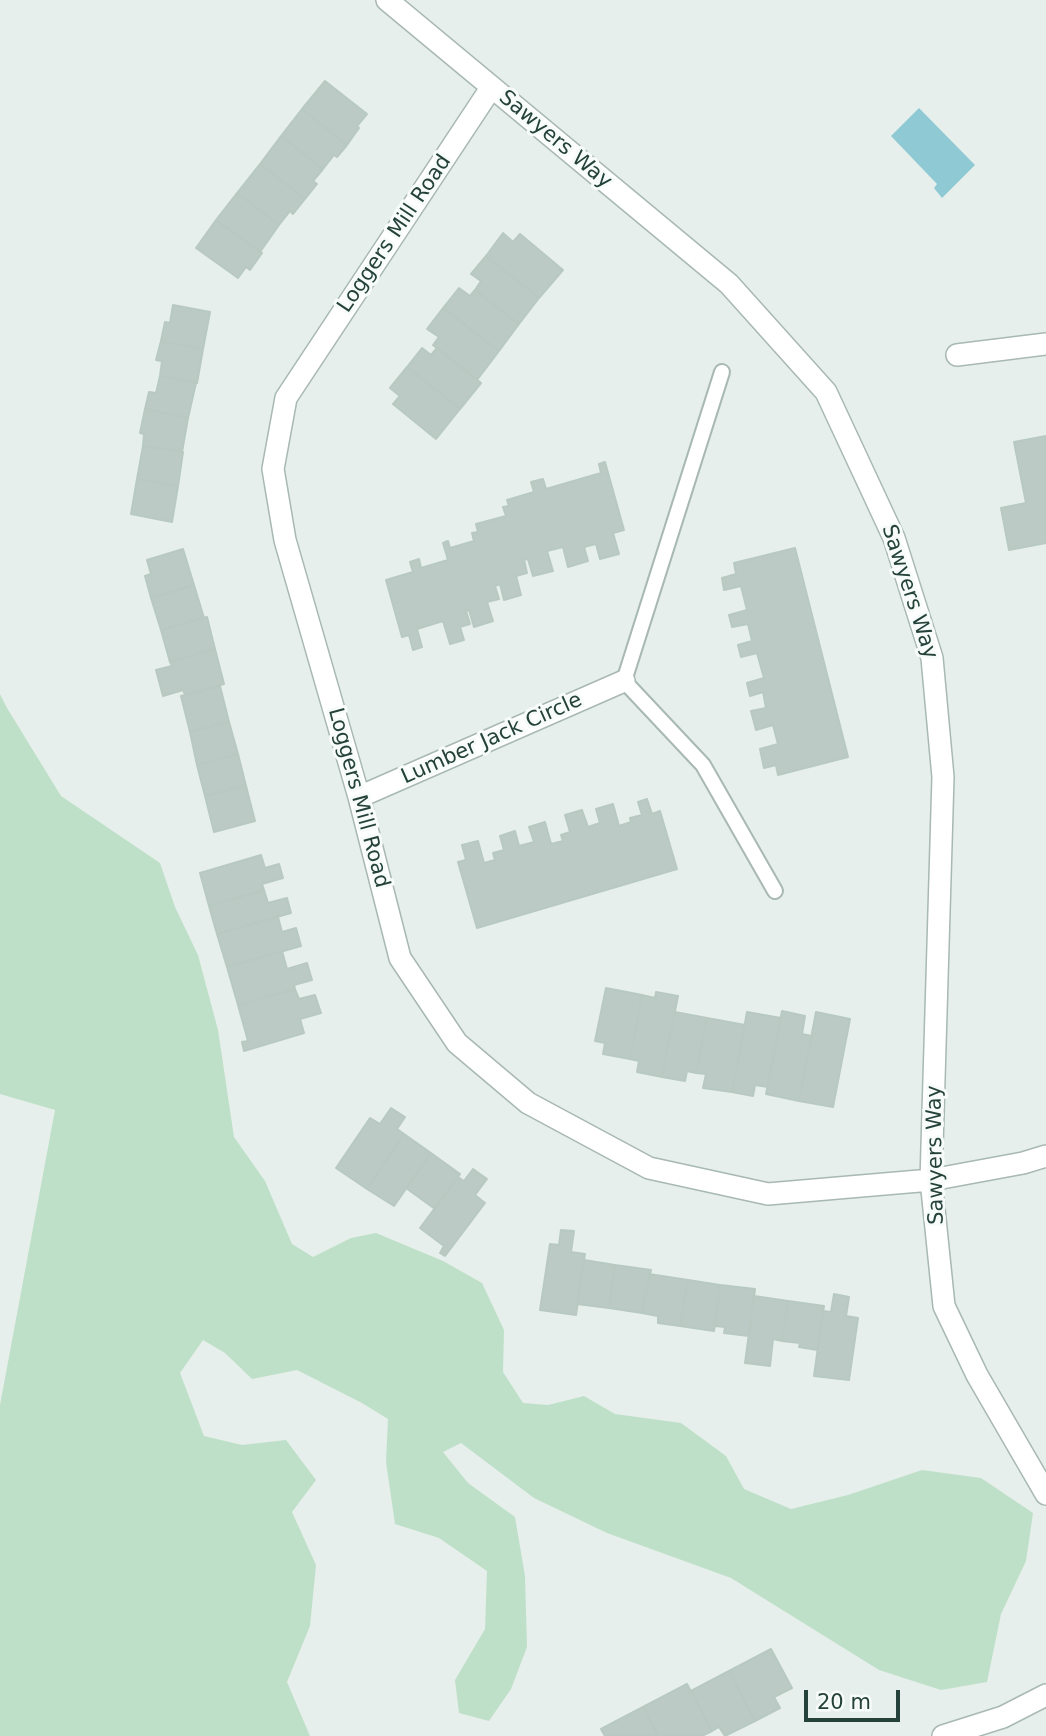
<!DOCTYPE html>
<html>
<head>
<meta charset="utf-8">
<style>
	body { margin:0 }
	#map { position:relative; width:1046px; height:1736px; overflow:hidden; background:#e6efeb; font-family:"DejaVu Sans",sans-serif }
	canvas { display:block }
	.scale { position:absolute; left:804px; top:1690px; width:96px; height:32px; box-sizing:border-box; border:4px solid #24423a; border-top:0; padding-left:9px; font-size:21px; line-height:24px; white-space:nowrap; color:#24423a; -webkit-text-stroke:5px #f7fbf9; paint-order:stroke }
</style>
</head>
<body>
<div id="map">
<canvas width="1046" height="1736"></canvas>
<div class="scale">20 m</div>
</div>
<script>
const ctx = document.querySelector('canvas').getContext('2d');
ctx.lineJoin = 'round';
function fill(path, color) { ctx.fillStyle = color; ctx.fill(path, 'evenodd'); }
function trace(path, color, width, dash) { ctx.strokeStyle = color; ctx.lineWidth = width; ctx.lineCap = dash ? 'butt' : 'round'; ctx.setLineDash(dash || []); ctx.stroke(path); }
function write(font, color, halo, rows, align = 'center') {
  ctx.font = font + ' "DejaVu Sans",sans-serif'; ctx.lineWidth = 6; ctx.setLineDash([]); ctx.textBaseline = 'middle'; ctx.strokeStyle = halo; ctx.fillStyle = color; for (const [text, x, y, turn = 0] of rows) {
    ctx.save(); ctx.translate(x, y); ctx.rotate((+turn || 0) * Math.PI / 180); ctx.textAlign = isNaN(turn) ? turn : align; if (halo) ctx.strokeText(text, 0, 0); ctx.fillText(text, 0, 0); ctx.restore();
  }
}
fill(new Path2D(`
	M0,694L7,708L61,796L160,863L175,907L198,955L218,1030L234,1137L265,1181L292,1244L313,1257L351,1238L376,1233L443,1261L482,1283L504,1330L503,1372L523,1403L548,1405L584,1396L615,1414L681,1423L726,1456L744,1489L791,1509L848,1495L922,1470L981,1478L1033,1513L1026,1561L1001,1614L987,1682L941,1690L879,1670L731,1578L607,1533L534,1498L461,1443L443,1452L468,1483L515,1517L525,1576L527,1647L511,1689L489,1721L459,1713L455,1680L485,1629L487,1571L439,1538L395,1524L386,1462L388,1419L362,1403L297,1370L252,1379L225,1353L203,1340L180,1373L204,1436L242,1445L286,1440L316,1480L292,1512L316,1565L310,1626L287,1682L310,1736H0V1405L55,1110L0,1094Z`), '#bfe0c8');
fill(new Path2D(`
	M919,108L975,165L942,198L934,188L937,184L891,136Z`), '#8ec9d4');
const building = new Path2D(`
	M325,81L367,114L357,126L359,128L347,145L302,109Z
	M302,109L347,145L337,157L334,155L323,169L281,136Z
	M281,136L323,169L313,181L317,184L305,199L260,164Z
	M260,164L305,199L293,214L290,211L279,225L237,193Z
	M237,193L279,225L260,252L216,220Z
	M216,220L262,253L250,270L246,267L238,278L196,248Z
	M503,233L513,242L520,234L563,270L539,298L486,256Z
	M486,256L539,298L519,324L475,290L481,281L471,274Z
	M459,288L470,296L475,290L519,324L499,351L443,308Z
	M173,305L210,312L203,349L161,341L165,322L170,323Z
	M443,308L499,351L477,380L433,345L439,337L427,329Z
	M161,341L203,349L197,383L160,376L162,361L156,360Z
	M422,348L431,355L437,348L481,383L460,409L407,367Z
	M407,367L460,409L436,439L393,404L400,396L390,388Z
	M160,376L196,383L188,418L145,409L149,392L156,393Z
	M145,409L188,418L182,452L143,446L144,434L140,433Z
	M1046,436V543L1009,550L1001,508L1026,503L1014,442Z
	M143,446L183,452L178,486L137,479Z
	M605,462L624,530L613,533L619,554L600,559L596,544L584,547L588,561L568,567L563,547L547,551L553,571L533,576L528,559L524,560L527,573L516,576L521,595L504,600L500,584L495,586L499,599L487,602L493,621L474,627L469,610L466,611L470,624L460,627L464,640L450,644L443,621L417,629L422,647L413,650L409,635L402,637L386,580L413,572L410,562L419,559L421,568L448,560L443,543L448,541L450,548L474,541L472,533L478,532L476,524L506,516L503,507L509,506L507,500L534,492L531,482L543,479L546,489L601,473L599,464Z
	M137,479L178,486L172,522L131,514Z
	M795,548L848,757L778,775L776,765L764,768L760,749L778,744L773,725L756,730L751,711L766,708L763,692L750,696L747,683L764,678L757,653L741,657L738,645L752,641L748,624L732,627L729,615L747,610L741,586L724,590L722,578L736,574L734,563Z
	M183,549L194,585L151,598L145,576L151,574L147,560Z
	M194,585L204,618L161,630L151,598Z
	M207,617L215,649L170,662L161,630Z
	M215,649L224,684L185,695L183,690L163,696L156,670L172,666L170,662Z
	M220,686L229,722L190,732L181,696Z
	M229,722L238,754L197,765L190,732Z
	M238,754L246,786L205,796L197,765Z
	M246,786L255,821L214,832L205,796Z
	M647,799L652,814L660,811L677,869L477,928L458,862L466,860L462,845L478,841L484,863L495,860L493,853L504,850L500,836L515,831L519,846L534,842L529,827L545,822L551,844L563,841L561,835L570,832L565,815L582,810L588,827L600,823L596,809L613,804L619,826L631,822L630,818L642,815L638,802Z
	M261,855L265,868L279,864L283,878L262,884L264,890L209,906L200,873Z
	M264,890L268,903L287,898L291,913L217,934L209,906Z
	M278,917L282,932L296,928L301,946L227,967L217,934Z
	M282,951L287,969L307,963L312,980L294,985L295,989L238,1005L227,967Z
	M606,988L642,995L630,1059L603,1054L605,1043L595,1041Z
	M295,989L299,999L315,995L321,1013L300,1019L304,1033L244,1051L242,1042L248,1041L238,1005Z
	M656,992L678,996L662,1077L637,1072L639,1061L630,1059L642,995L655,998Z
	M782,1011L805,1016L802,1034L812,1036L799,1101L766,1094Z
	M675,1012L707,1018L696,1073L687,1071L685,1081L662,1077Z
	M747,1012L781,1018L768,1087L755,1085L753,1096L732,1092Z
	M816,1012L850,1019L833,1107L799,1101Z
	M707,1018L745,1025L732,1092L703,1088L706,1074L696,1073Z
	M391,1108L405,1117L397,1129L404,1134L367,1189L336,1168L370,1118L380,1124Z
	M404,1134L431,1153L394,1206L367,1189Z
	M431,1153L460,1174L435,1209L406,1188Z
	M473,1169L487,1179L475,1195L485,1203L445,1256L440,1253L444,1246L420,1228L458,1177L464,1181Z
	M561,1230L574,1231L571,1252L585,1254L576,1315L540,1310L550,1244L559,1245Z
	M584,1260L615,1265L609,1308L577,1304Z
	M615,1265L651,1270L642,1313L609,1308Z
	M649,1274L688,1280L680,1326L658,1323V1316L642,1313Z
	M688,1280L720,1285L714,1331L680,1326Z
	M720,1285L755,1289L749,1336L724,1333L725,1327L715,1326Z
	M834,1294L849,1297L846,1316L858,1318L849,1380L814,1376L823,1311L831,1312Z
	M754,1296L788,1301L782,1341L773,1339L770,1366L745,1363Z
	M788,1301L824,1306L817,1350L799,1347L800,1343L782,1341Z
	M771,1649L792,1688L774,1697L780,1708L755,1721L729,1671Z
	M729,1671L755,1721L725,1736L719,1727L712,1731L691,1691Z
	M687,1684L712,1731L702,1736H658L643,1707Z
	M643,1707L658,1736H605L601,1729Z`);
fill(building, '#bbcac4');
trace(building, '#b8c9c2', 2);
const service = new Path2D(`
	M722,372L624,681L703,765L775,891`);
const minor = new Path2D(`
	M387,0L729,284L826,392L894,538L932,658L943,777L931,1180L944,1306L977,1375L1046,1494
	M491,88L286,398L273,469L285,540L359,797L400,958L457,1043L528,1103L649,1168L768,1194L931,1180L1023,1163L1046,1156
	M957,355L1046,344
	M359,797L624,681
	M943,1736L1003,1717L1046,1695`);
trace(service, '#a8b8b2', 18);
trace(minor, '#a8b8b2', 24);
trace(service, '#fff', 14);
trace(minor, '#fff', 21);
write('21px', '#24423a', '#f7fbf9', [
	["Sawyers Way",555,140,40],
	["Loggers Mill Road",395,234,-56],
	["Sawyers Way",909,592,72],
	["Lumber Jack Circle",492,739,-24],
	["Loggers Mill Road",358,798,75],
	["Sawyers Way",936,1155,-91]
]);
</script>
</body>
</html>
